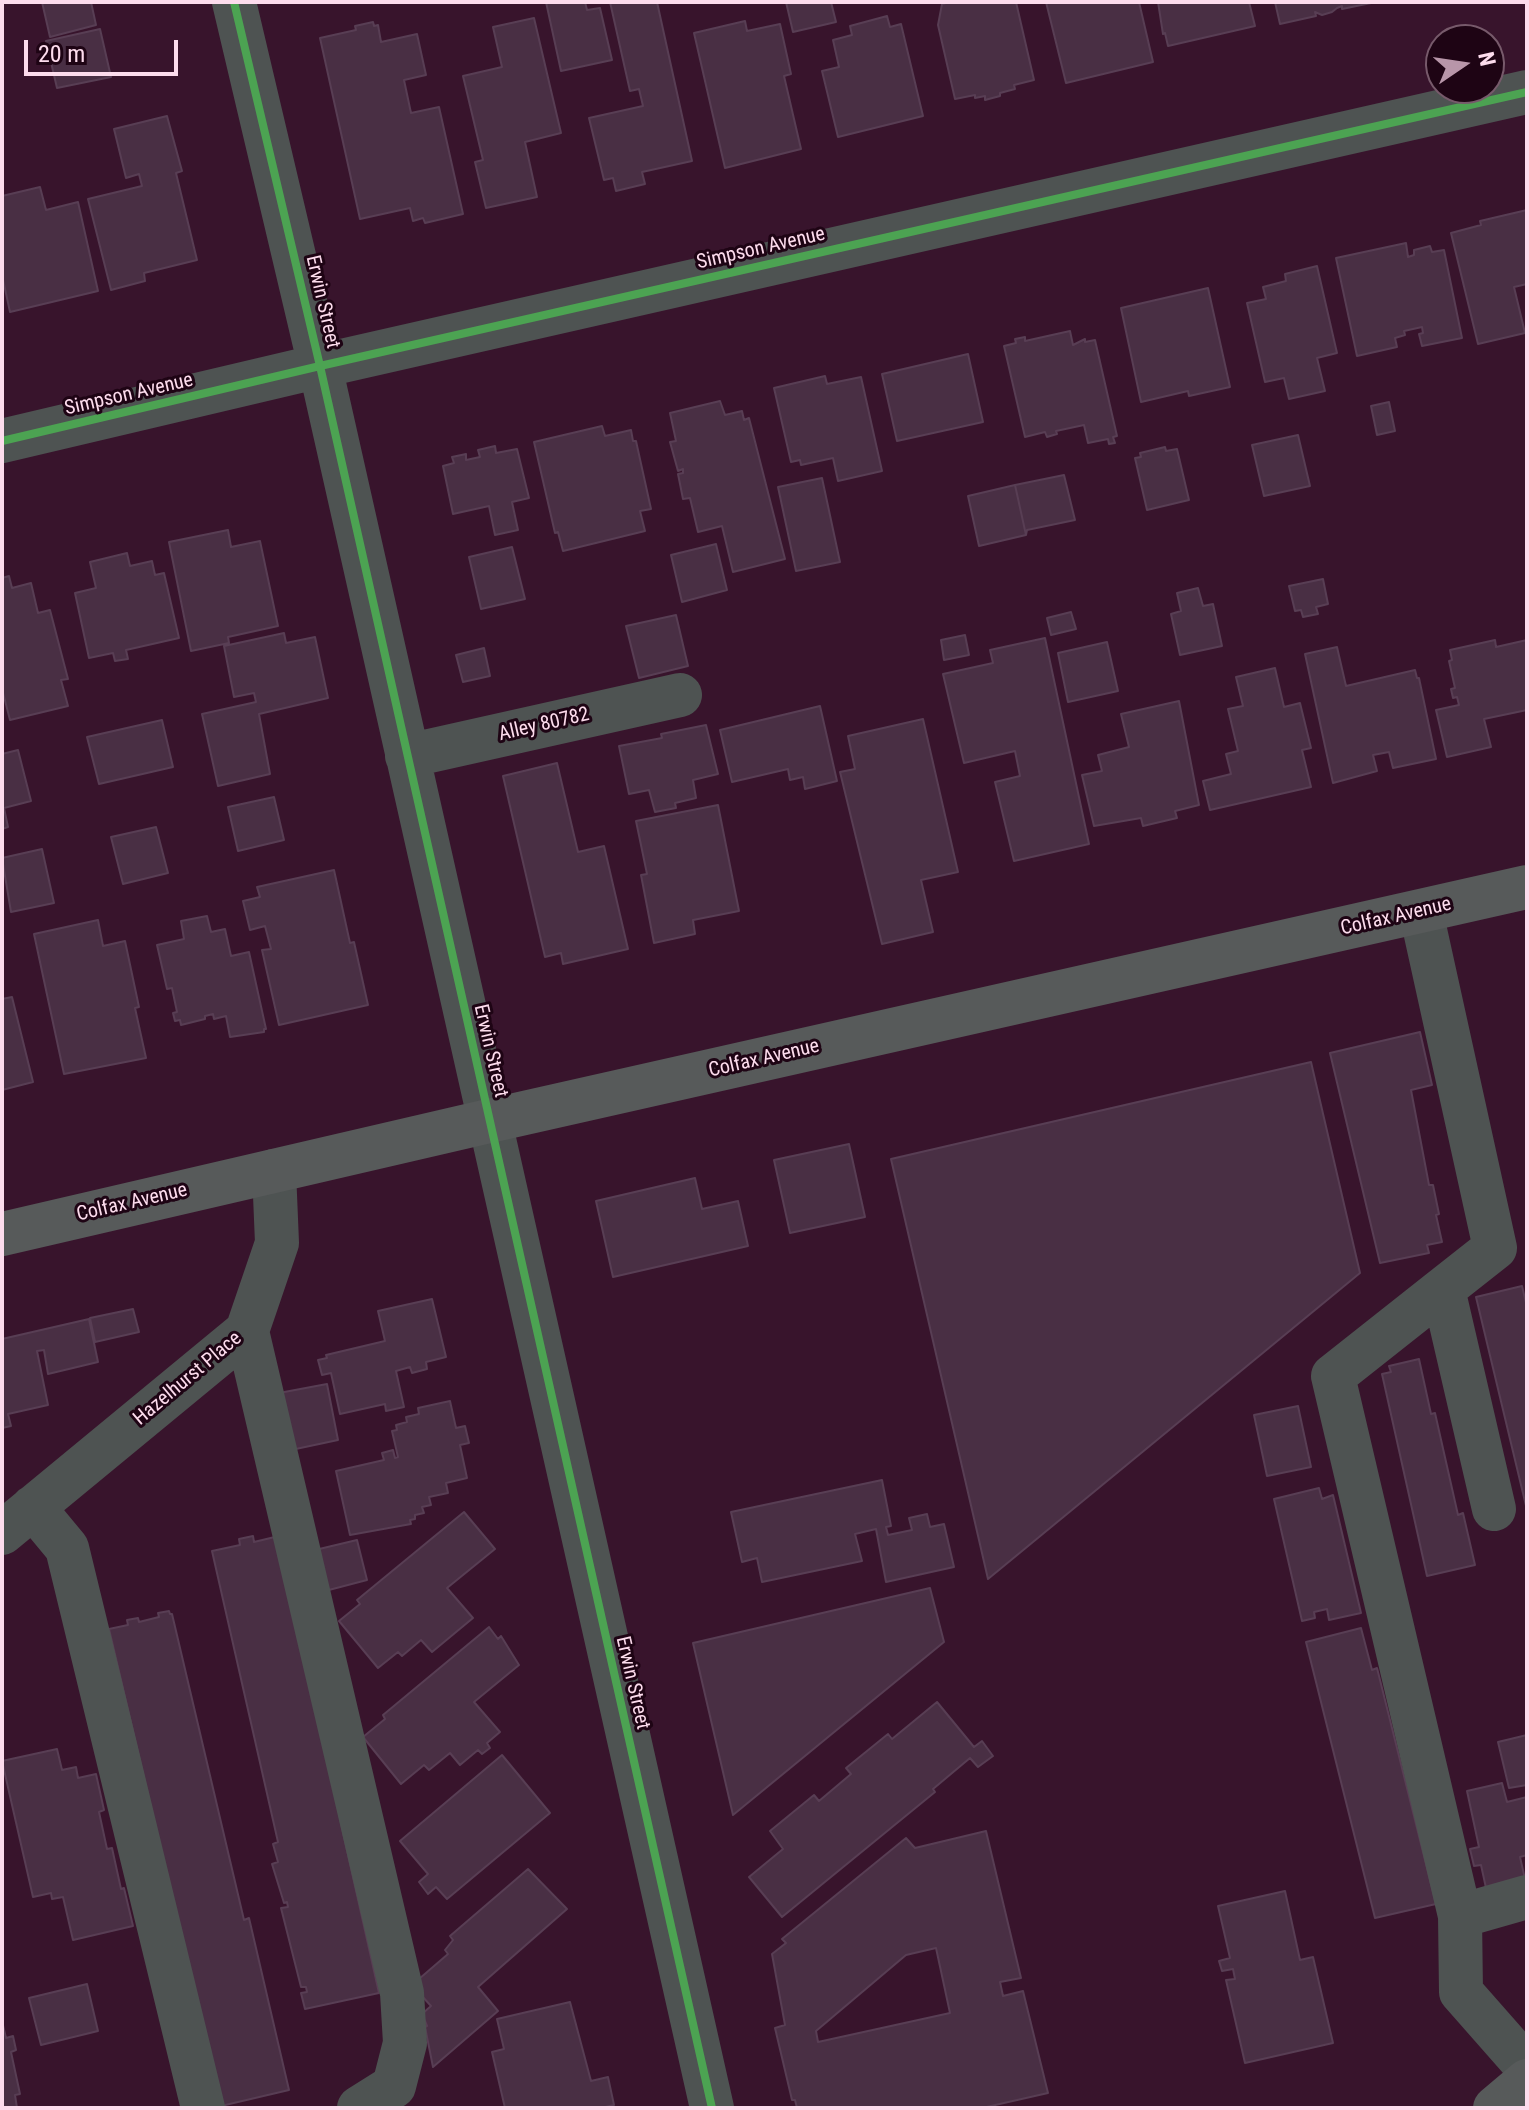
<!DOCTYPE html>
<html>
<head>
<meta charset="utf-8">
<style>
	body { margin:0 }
	#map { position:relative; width:1529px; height:2110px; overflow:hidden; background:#38142c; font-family:"Roboto Condensed",sans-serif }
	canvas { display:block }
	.frame { position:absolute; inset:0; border:4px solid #fddced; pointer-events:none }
	.north { position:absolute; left:1425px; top:24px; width:80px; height:80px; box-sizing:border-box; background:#1e0414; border:2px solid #775a6b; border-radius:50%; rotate:77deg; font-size:22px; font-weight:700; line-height:32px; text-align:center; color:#fddced }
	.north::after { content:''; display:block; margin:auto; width:28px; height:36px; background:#b896a9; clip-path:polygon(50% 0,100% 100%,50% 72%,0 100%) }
	.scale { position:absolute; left:24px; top:40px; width:154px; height:36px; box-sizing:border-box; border:4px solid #fddced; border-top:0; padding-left:10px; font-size:24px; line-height:28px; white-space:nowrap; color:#fddced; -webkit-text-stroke:6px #1e0414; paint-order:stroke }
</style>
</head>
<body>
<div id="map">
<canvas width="1529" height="2110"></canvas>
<div class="frame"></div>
<div class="north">N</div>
<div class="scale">20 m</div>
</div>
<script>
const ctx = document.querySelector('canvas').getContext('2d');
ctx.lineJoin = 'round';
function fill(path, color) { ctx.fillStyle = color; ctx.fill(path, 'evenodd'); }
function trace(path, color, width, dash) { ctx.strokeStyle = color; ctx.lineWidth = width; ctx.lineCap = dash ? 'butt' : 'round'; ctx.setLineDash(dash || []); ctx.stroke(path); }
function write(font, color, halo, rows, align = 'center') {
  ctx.font = font + ' "Roboto Condensed",sans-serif'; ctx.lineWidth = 6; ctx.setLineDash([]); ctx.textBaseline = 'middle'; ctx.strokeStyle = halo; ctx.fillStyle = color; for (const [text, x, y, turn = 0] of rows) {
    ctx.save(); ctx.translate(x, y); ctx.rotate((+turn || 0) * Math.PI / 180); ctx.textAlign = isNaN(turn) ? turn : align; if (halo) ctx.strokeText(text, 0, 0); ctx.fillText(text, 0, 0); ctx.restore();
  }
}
const building = new Path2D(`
	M42,2H91L96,25L50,37Z
	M546,2H585L587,10L600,8L612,60L561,71Z
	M610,2H657L692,161L642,172L645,184L616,191L613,178L604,180L589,118L643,106L639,89L630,91Z
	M786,2H831L836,22L793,32Z
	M950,2H1016L1034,80L1014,85L1015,89L1000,93V96L985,100V96L975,98V95L955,99L938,25L942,4Z
	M1046,2H1139L1153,62L1066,83Z
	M1158,2H1249L1255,26L1168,46L1165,33L1163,34Z
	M1275,2H1376L1342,9V6L1337,8L1332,12L1322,15L1315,12L1316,16L1280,24Z
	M887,16L890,27L901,24L923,116L838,137L822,71L839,67L833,40L852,35L850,26Z
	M534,18L561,133L525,142L537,197L486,208L475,162L483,160L463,76L502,67L493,27Z
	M745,21L747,31L780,24L791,74L784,76L801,149L725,168L694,33Z
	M373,22L374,26L378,25L381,42L417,34L426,75L404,80L411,113L439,107L463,214L425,223L423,218L413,221L410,208L360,219L320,38L356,30L355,26Z
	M100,29L111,77L57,88L46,41Z
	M167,116L182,171L176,173L197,260L144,273L145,281L111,290L88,199L142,186L139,174L126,178L114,129Z
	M40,187L46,210L78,202L98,291L10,312L2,275V196Z
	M1527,210V284L1514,287L1525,333L1478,344L1451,233L1481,225L1480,221Z
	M1406,243L1408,257L1414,255V250L1430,246L1432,252L1444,250L1462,338L1422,346L1419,334L1423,333L1422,327L1404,331L1405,335L1395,338L1397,347L1357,356L1336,258Z
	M1317,266L1337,353L1317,358L1325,391L1289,399L1284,378L1265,382L1247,303L1266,299L1263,287L1286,281L1285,274Z
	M1208,288L1230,387L1189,396L1188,391L1141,402L1121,308Z
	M1070,331L1073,345L1085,339V342L1095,340L1117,436L1113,437L1115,443L1109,444L1108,439L1088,443L1084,425L1056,431L1057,434L1047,437L1045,432L1025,437L1004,346L1016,343L1015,339L1025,337V341Z
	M968,354L983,422L897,441L882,374Z
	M825,376L827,384L861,377L882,471L838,481L833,458L801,465L800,460L791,462L774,388Z
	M720,401L725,415L742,411L744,420L749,418L785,559L733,572L722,526L698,532L690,498L683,499L678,474L683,473V469L678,471L670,442L676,441L670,413Z
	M1389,402L1395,431L1377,435L1371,406Z
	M602,426L605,436L631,430L633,441H636L651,509L640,511L645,531L563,551L558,532L555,533L534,442Z
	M1298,435L1310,486L1264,496L1252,445Z
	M495,446L496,453L517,449L529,498L512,502L518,530L495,535L489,506L453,514L443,466L454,463L452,457L466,454V460L480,457L478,450Z
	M1165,447L1166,451L1177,449L1189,500L1147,510L1135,458L1141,457L1140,453Z
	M1064,475L1075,520L1027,530L1026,535L1015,485Z
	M822,478L840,562L796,571L778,487Z
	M1015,485L1026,535L979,546L968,496Z
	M228,530L231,547L260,541L278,626L228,637L229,643L191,651L169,542Z
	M716,544L727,590L682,602L671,555Z
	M512,547L525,599L481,609L469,557Z
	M127,553L130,566L152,561L155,575L164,573L179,638L126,650L128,659L115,661L113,653L89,658L75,593L96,588L90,562Z
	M9,576L12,588L31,583L38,613L50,610L68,679L61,680L68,706L10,720L2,689V578Z
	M1323,579L1328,604L1316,607L1318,614L1303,617L1301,610L1295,611L1289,586Z
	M1198,588L1203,606L1213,604L1222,646L1180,655L1171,614L1181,611L1177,593Z
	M1071,612L1076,629L1051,635L1047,618Z
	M676,615L688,666L639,678L626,626Z
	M284,633L286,643L315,637L328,698L259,714L270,774L218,786L202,714L256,702L254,693L234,697L224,646Z
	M965,635L969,655L944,660L941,640Z
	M1045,638L1089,844L1014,861L995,782L1020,776L1015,751L964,763L943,674L993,663L990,650Z
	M1495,640L1496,647L1527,640V710L1484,719L1491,747L1447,757L1436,710L1459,705L1457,697L1453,698L1451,689L1455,688L1449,661L1452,660L1450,650Z
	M1107,642L1118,691L1068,702L1058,653Z
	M1337,647L1346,686L1415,670L1417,678H1419L1436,759L1393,768L1389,752L1373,755L1377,771L1333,783L1305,654Z
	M484,648L490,676L463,682L456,655Z
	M1275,668L1284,707L1300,703L1311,748L1302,750L1311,787L1210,810L1203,781L1231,774L1226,754L1238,751L1228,709L1243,706L1236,677Z
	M1179,701L1199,805L1175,811L1177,818L1143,826L1141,818L1094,826L1082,775L1102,771L1098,755L1129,747L1121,714Z
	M820,706L837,781L805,789L803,777L790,780L788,769L732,782L720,730Z
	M923,719L958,872L921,880L933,932L882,944L840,772L855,769L848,736Z
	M162,720L173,767L99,784L87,737Z
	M706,725L718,774L693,780L696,798L675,803L676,808L655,812L649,790L629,794L619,746L662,738L661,734Z
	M18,750L31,801L4,808L8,827L2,829V754Z
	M557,763L578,852L604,846L628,949L563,964L561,953L545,957L503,776Z
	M274,797L284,840L238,851L228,807Z
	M718,805L739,911L693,920L695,934L654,943L641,875L647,874L636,821Z
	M156,827L168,873L123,884L111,837Z
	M42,849L54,903L11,912L2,858Z
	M334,870L350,943L354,942L368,1005L279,1025L262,950L271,949L265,926L250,930L243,901L260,897L257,887Z
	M207,916L211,932L225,929L231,956L249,952L266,1029H264V1032L230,1037L226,1016L214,1019L213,1014L205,1016V1019L181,1025L180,1020L175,1021L173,1013L177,1012L172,988L167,989L157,945L184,939L181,921Z
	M98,920L103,946L125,941L139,1007L135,1008L146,1058L64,1074L34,934Z
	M12,997L33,1082L2,1090V999Z
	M1420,1032L1432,1085L1411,1090L1429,1185H1433L1439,1214L1436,1215L1442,1242L1427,1245L1429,1253L1380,1263L1330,1053Z
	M1311,1062L1360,1273L988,1579L891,1159Z
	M849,1144L865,1217L790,1233L774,1160Z
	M695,1178L702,1209L738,1201L748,1246L613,1277L596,1201Z
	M1522,1286L1527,1307V1510L1476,1297Z
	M432,1299L446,1357L426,1362L427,1369L412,1373L410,1367L396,1371L404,1407L386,1411L385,1404L340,1414L331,1373L322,1375L318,1360L327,1358L326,1355L385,1341L378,1311Z
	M133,1309L139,1332L95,1342L90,1318Z
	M89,1319L98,1362L48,1374L44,1350L37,1351L48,1405L8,1414L11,1426L2,1428V1339Z
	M1419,1359L1431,1414L1435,1413L1458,1515L1463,1513L1475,1565L1427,1576L1382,1374L1391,1372L1389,1366Z
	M327,1384L338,1440L291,1450L279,1393Z
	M450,1401L456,1428L465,1426L469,1443L460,1445L467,1478L446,1483L448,1493L429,1497L431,1505L422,1507L424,1513L415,1515V1519L410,1520L411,1524L350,1535L336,1471L384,1460L382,1453L393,1450L395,1458L398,1457L392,1431L397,1430L396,1425L407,1422L406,1417L419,1414L418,1408Z
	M1298,1406L1311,1467L1267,1476L1254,1415Z
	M882,1480L891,1526L886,1527L888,1535L912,1530L909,1518L927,1514L930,1527L944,1524L954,1567L886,1582L876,1529L855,1534L862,1561L762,1582L757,1558L742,1562L731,1512Z
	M1319,1488L1322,1499L1333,1495L1361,1613L1329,1620L1327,1609L1314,1612L1315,1618L1302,1621L1274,1499Z
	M464,1512L495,1549L447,1588L473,1618L432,1652L421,1640L402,1656L398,1652L378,1668L339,1621L360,1604L357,1600Z
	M283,1535L342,1828L379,1993L305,2009L301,1993L307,1992L306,1987H301L281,1908L288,1907L287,1902L284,1903L272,1864L278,1862L273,1844L278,1842L212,1551L240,1545L239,1539L253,1536L254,1542Z
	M357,1540L367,1580L325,1591L315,1550Z
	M930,1588L944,1642L733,1815L693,1643Z
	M169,1611L170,1614H172L244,1920L249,1918L289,2090L221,2106L109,1629L128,1625L127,1620L138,1618L139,1622L159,1617L158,1613Z
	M489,1627L498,1639L501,1636L519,1665L474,1702L500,1732L487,1743L490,1748L482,1754L478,1750L460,1765L450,1753L429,1770L424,1765L401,1784L363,1737L385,1719L383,1715Z
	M1361,1628L1372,1670L1377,1668L1436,1904L1375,1918L1306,1642Z
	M937,1702L974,1747L982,1741L993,1756L978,1767L970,1758L933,1789L935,1792L782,1917L749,1877L783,1849L770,1831L814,1795L819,1801L851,1774L846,1768L888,1734L892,1739Z
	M1527,1735V1785L1509,1788L1498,1742Z
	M57,1749L62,1770L76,1767L78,1778L96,1774L104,1810L99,1812L107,1849L112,1848L121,1889L124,1888L133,1926L73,1940L63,1897L52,1899L51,1893L33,1897L2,1761Z
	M502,1755L550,1813L447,1899L436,1887L428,1894L419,1882L428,1874L400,1841Z
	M1502,1783L1507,1802L1527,1797V1855L1520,1857L1525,1879L1486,1888L1481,1865L1474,1866L1470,1849L1479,1847L1467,1791Z
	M986,1831L1021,1978L1000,1982L1003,1996L1023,1991L1048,2093L982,2108H797L795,2100H792L775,2028L785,2025L772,1954L786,1943L782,1939L906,1838L915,1848ZM936,1948L950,2013L818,2042L816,2031L906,1955Z
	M528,1869L567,1909L478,1987L498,2011L433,2067L425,2027L427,2026L422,2014L431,2006L412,1985L448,1954L445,1950L453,1940L450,1936Z
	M1285,1891L1300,1960L1313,1957L1333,2043L1245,2063L1226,1980L1235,1979L1233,1969L1222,1971L1219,1961L1230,1958L1218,1906Z
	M87,1984L98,2031L41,2045L29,1998Z
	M570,2002L591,2081L608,2077L614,2105L601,2108H505L492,2052L504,2049L497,2019Z
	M2,2021L6,2038L13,2036L16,2050L11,2052L20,2094L15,2095L17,2108H2Z`);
fill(building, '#492f44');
trace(building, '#583e54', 2);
trace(new Path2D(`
	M234,2L320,366L712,2108
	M2,441L320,366L1527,92
	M407,756L680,695
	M1421,912L1495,1248L1443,1289L1494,1509
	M1443,1289L1333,1376L1460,1916L1461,1992L1527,2067
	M247,1331L402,1993L405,2043L394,2086L359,2108
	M33,1507L67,1548L203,2108
	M2,1533L247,1331L277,1243L274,1171
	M1460,1916L1527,1897`), '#4e5352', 44);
trace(new Path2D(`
	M2,1234L489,1121L1527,887
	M1495,2108L1527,2081`), '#575a5a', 44);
trace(new Path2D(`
	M234,2L320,366L712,2108
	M2,441L320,366L1527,92`), '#4ca352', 8);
write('20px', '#fddced', '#1e0414', [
	["Simpson Avenue",761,249,-13],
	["Erwin Street",322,302,77],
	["Simpson Avenue",129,395,-13],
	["Alley 80782",544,725,-13],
	["Colfax Avenue",1396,917,-13],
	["Erwin Street",490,1051,77],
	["Colfax Avenue",764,1059,-13],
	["Colfax Avenue",132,1203,-13],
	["Hazelhurst Place",188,1379,-40],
	["Erwin Street",632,1683,77]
]);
</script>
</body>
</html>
